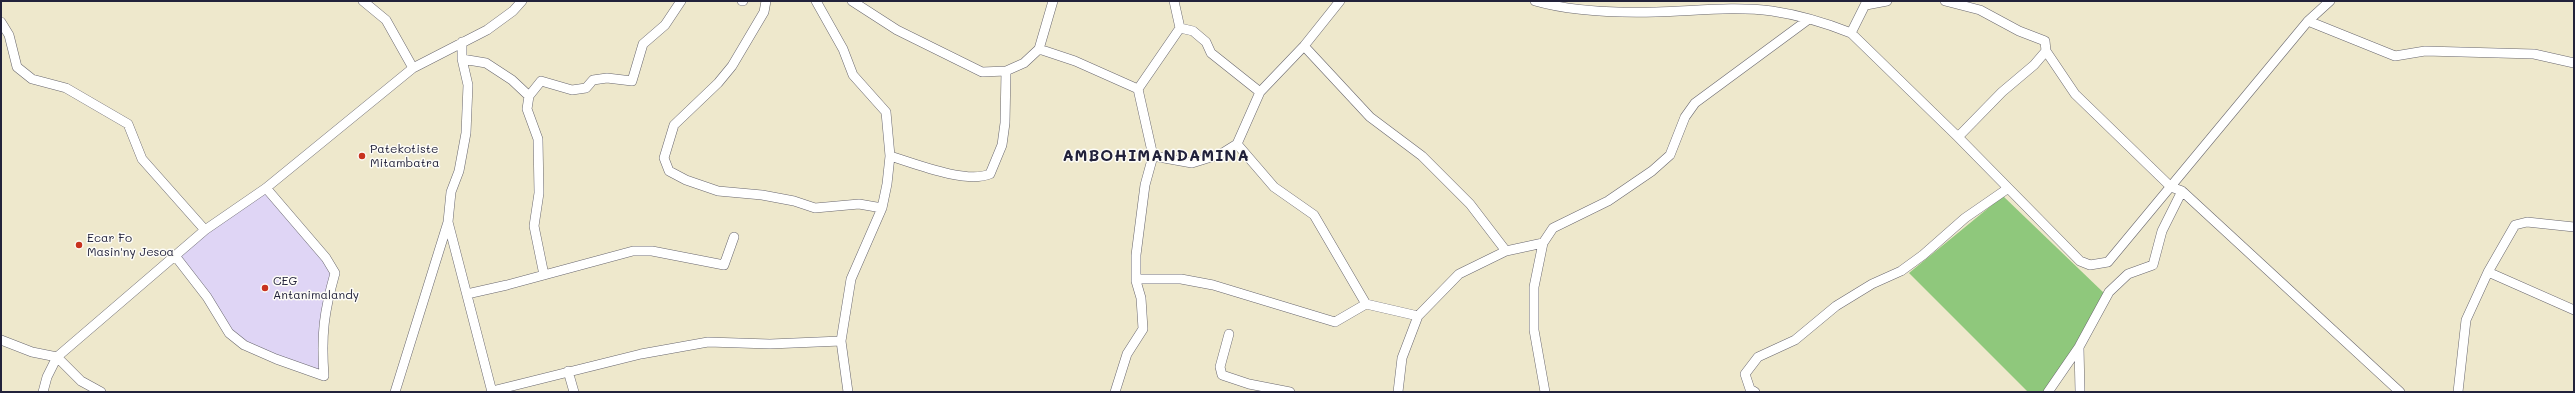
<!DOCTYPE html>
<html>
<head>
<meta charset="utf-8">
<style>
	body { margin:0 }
	#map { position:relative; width:2575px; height:393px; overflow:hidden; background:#eee8cc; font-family:Mali,sans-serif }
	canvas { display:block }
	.frame { position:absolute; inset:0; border:2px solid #22223b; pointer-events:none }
</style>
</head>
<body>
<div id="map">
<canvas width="2575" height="393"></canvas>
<div class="frame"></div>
</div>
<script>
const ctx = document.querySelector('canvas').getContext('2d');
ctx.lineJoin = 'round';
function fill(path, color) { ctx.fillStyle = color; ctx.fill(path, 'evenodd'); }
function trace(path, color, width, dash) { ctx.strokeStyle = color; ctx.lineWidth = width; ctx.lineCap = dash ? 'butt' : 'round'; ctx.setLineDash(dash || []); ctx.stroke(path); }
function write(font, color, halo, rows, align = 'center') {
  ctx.font = font + ' Mali,sans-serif'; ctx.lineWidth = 3; ctx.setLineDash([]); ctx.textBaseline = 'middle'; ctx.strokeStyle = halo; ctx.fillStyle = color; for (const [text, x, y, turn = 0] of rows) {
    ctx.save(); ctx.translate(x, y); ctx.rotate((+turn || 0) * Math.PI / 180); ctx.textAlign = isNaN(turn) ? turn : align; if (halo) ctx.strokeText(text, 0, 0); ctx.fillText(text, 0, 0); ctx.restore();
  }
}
fill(new Path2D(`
	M266,188L335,273L324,312V376L276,359L229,333L176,257Z`), '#dfd5f5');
fill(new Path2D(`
	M2003,196L2105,294L2048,392H2028L1909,273Z`), '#8fc87c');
const street = new Path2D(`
	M363,1L386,20L413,68
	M742,1H743
	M766,1L764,12L732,66L718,83L674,125L664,158L669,171L686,180L718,191L762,195L794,201L815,208L859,204L882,208
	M816,1L843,49L853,75L886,112L890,156L887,184L882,208L851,279L841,341L848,392
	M852,1L897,30L982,72L1006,71L1024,63L1039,49L1053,1
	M1535,1C1573,12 1617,13 1656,12C1695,11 1734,6 1772,11C1799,15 1826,23 1851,33L1958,137L2080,261L2090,265L2108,262L2308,21L2330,1
	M1945,1L1980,10L2019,31L2045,41L2046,51L2034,65L2002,92L1958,137
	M1866,5L1887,1
	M2308,21L2395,56L2425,51L2534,54L2574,63
	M1,22L9,35L17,67L32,79L66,88L128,124L142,159L205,230
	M1180,28L1193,31L1206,42L1211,53L1260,92
	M1851,33L1867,1
	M462,42V59L468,85L466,133L459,171L451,192L448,222L492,392
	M1304,46L1370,117L1422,156L1470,204L1506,251
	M1039,49L1075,61L1138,89
	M2046,51L2075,94L2171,187L2182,191L2400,392
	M462,59L486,63L512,80L529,96L527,109L538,139L539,193L534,226L544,275
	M529,96L541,81L572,90L586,88L593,80L607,78L632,81L643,44L665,25L681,1
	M1237,144L1274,187L1314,215L1366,304L1418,316
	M890,156C916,164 966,184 990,174L1002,145L1005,123L1006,71
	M1153,156L1192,163L1221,154L1237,144L1260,92L1304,46L1340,1
	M1543,243L1534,287V330L1545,392
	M176,257L207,297L229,333L244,345L276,359L324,376C321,334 324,312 335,273L326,258L266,188
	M2488,272L2574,310
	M1136,279H1181L1213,285L1335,322L1366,304
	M467,294L507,285L633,251H652L724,265L734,237
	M1229,334L1220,367L1222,375L1249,384L1290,392
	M1,340L32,352L57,357L205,230L266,188L413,68L487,30L513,11L522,1
	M2079,347L2080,392
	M568,371L574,392
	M492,391L641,354L708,342L770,344L841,341
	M43,392L47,377L57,357L81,381L101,392
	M395,392L448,222
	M1115,392L1127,354L1143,329L1141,298L1136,281V255L1145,185L1153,156L1138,89L1180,28L1174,1
	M1398,392L1402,358L1418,316L1459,274L1506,251L1543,243L1553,228L1608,201L1652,171L1670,155L1685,117L1695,103L1809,19
	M1755,392L1750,389L1745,374L1758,357L1795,340L1836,306L1872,284L1901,271L1923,255L1965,218L2007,189
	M2048,392L2079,347L2109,292L2128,274L2153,265L2162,231L2182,191
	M2458,392L2466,320L2488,272L2515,225L2527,222L2574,227`);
trace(street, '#69676e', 10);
trace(street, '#fff', 9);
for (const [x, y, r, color] of [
	[362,156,4,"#c8321e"],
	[79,245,4,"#c8321e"],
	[265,288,4,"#c8321e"]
]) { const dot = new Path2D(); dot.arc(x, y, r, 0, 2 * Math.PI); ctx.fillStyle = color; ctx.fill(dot); trace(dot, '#fdfcf7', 1.5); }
write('12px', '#22223b', '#fdfcf7', [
	["Patekotiste",370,149],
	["Mitambatra",370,163],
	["Ecar Fo",87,238],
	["Masin'ny Jesoa",87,252],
	["CEG",273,281],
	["Antanimalandy",273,295]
], 'left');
ctx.letterSpacing = '1px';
write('bold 16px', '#22223b', '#fdfcf7', [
	["AMBOHIMANDAMINA",1156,156]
]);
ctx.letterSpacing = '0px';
</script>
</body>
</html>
